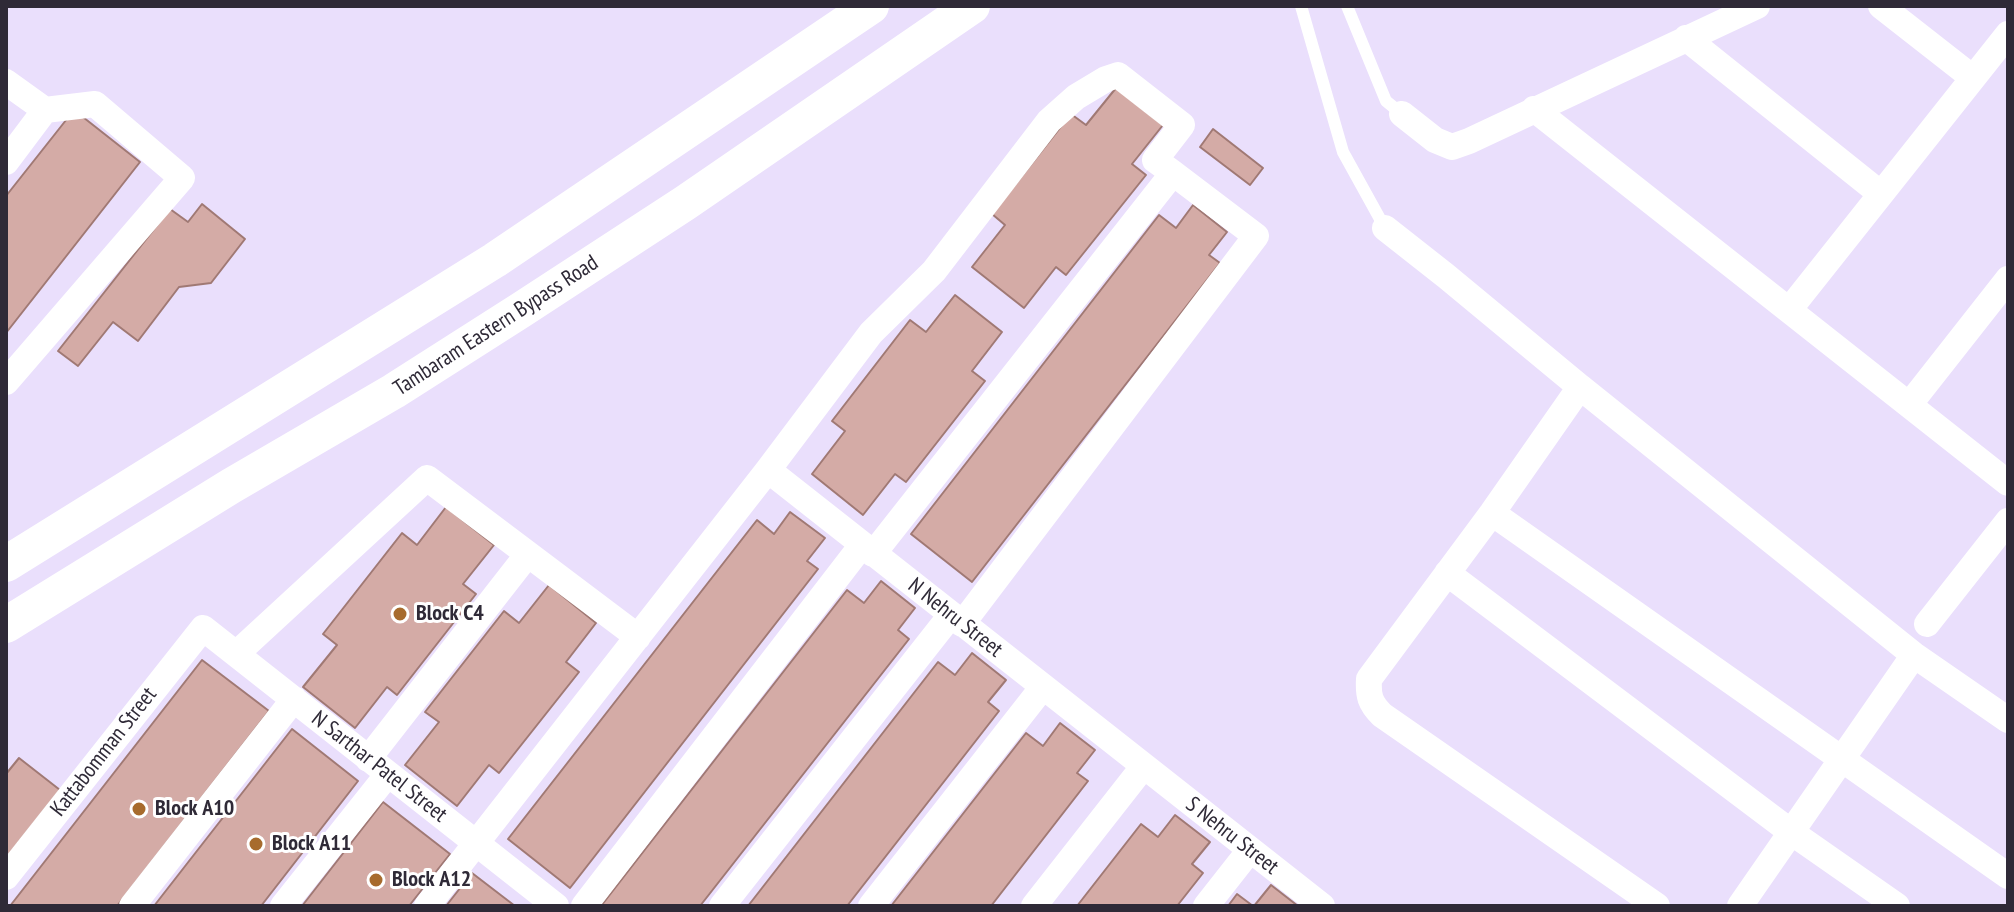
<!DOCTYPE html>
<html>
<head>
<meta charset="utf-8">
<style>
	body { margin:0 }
	#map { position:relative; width:2014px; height:912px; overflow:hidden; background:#eadffc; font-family:"PT Sans Narrow",sans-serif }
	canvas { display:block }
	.frame { position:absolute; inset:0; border:8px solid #2f2a37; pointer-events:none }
</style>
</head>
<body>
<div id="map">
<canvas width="2014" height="912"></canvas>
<div class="frame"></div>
</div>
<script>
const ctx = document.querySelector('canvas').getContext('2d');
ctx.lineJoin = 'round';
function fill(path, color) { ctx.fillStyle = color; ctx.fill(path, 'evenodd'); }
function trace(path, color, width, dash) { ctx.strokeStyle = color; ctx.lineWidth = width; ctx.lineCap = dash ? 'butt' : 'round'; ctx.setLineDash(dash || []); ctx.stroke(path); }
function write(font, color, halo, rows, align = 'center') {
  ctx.font = font + ' "PT Sans Narrow",sans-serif'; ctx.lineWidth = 6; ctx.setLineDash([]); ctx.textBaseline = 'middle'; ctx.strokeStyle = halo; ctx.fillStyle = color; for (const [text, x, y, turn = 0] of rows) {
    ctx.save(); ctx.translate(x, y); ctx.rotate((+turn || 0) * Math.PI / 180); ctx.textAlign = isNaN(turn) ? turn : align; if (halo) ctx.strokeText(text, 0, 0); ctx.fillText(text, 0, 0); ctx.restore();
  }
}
const building = new Path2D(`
	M1116,88L1163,125L1132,164L1146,175L1066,275L1056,267L1024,308L972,267L1005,225L992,214L1071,114L1086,125Z
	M74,110L140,162L6,333V196Z
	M1213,129L1263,168L1250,185L1200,147Z
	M202,204L245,239L211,283L179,287L138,341L113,322L78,366L58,351L170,209L188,222Z
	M1193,205L1227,232L1209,255L1220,263L972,582L911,534L1159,215L1176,228Z
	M955,295L1002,332L972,371L985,381L906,482L895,474L863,515L812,474L845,431L832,421L910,320L926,332Z
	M446,507L494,545L463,584L476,594L397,695L387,687L355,728L303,687L337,645L323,634L402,533L417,545Z
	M790,512L825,538L807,561L818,569L570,888L508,839L757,520L774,534Z
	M881,581L915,608L898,630L909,639L700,906H601L847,590L864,603Z
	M549,585L596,623L566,662L579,672L499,773L489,765L457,806L405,765L439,722L425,712L504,611L519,623Z
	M972,653L1006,680L988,702L999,711L847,906H748L938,662L955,675Z
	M202,660L269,711L117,906H10Z
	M1060,723L1095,750L1077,773L1088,781L991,906H891L1026,733L1043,746Z
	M292,729L358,781L261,906H154Z
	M19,758L60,790L6,858V774Z
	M383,802L450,854L409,906H302Z
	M1175,815L1210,842L1192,864L1203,873L1177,906H1077L1141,824L1158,837Z
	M472,873L515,906H446Z
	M1271,885L1298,906H1254Z
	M1237,894L1253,906H1228Z`);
fill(building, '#d4aba6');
trace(building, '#a07974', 2);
trace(new Path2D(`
	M1301,6L1343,152L1385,228
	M1347,6L1386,101L1402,114`), '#fff', 12);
trace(new Path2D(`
	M1881,6L1973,78
	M1686,38L1881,194
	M6,82L45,110L6,162
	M1534,109L2008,483
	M1402,114L1435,140L1452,147L1469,141L1757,6
	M1385,228L1446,276L1580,387
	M1789,310L2008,34
	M6,382L182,178L95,104L45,110
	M1909,405L2008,279
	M768,470L1322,906
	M1492,513L2008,876
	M873,554L1173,173L1256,236L962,624
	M1447,573L1791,832L1897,906
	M1927,624L2008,521
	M236,654L427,478L638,637
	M368,759L528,554
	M6,877L203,628L556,906
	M132,906L294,699
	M283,906L388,774
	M427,906L768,470L871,333L934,271L1049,121L1076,97L1106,79L1118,75L1182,125L1155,160L1173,173
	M584,906L862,545
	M722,906L951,615
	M871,906L1042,688
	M1034,906L1143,767
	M1206,906L1250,850
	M1657,906L1382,715C1370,703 1368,696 1369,679L1492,513L1580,387L1914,655L2008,720
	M1740,906L1914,655`), '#fff', 26);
trace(new Path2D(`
	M6,564L495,260L871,6
	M6,625L231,486L394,391L521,310L685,203L972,6`), '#fff', 36);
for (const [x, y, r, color] of [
	[400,614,8,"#a76b2d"],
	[139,809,8,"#a76b2d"],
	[256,844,8,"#a76b2d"],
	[376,880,8,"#a76b2d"]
]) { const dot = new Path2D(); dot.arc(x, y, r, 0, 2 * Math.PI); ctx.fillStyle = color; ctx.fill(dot); trace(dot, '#fff', 3); }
write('22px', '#2f2a37', '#fff', [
	["Tambaram Eastern Bypass Road",496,326,-33],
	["N Nehru Street",955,618,38],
	["Kattabomman Street",104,752,-52],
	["N Sarthar Patel Street",379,767,38],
	["S Nehru Street",1232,836,38]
]);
write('bold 22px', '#2f2a37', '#fff', [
	["Block C4",416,614],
	["Block A10",155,809],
	["Block A11",272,844],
	["Block A12",392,880]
], 'left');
</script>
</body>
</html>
